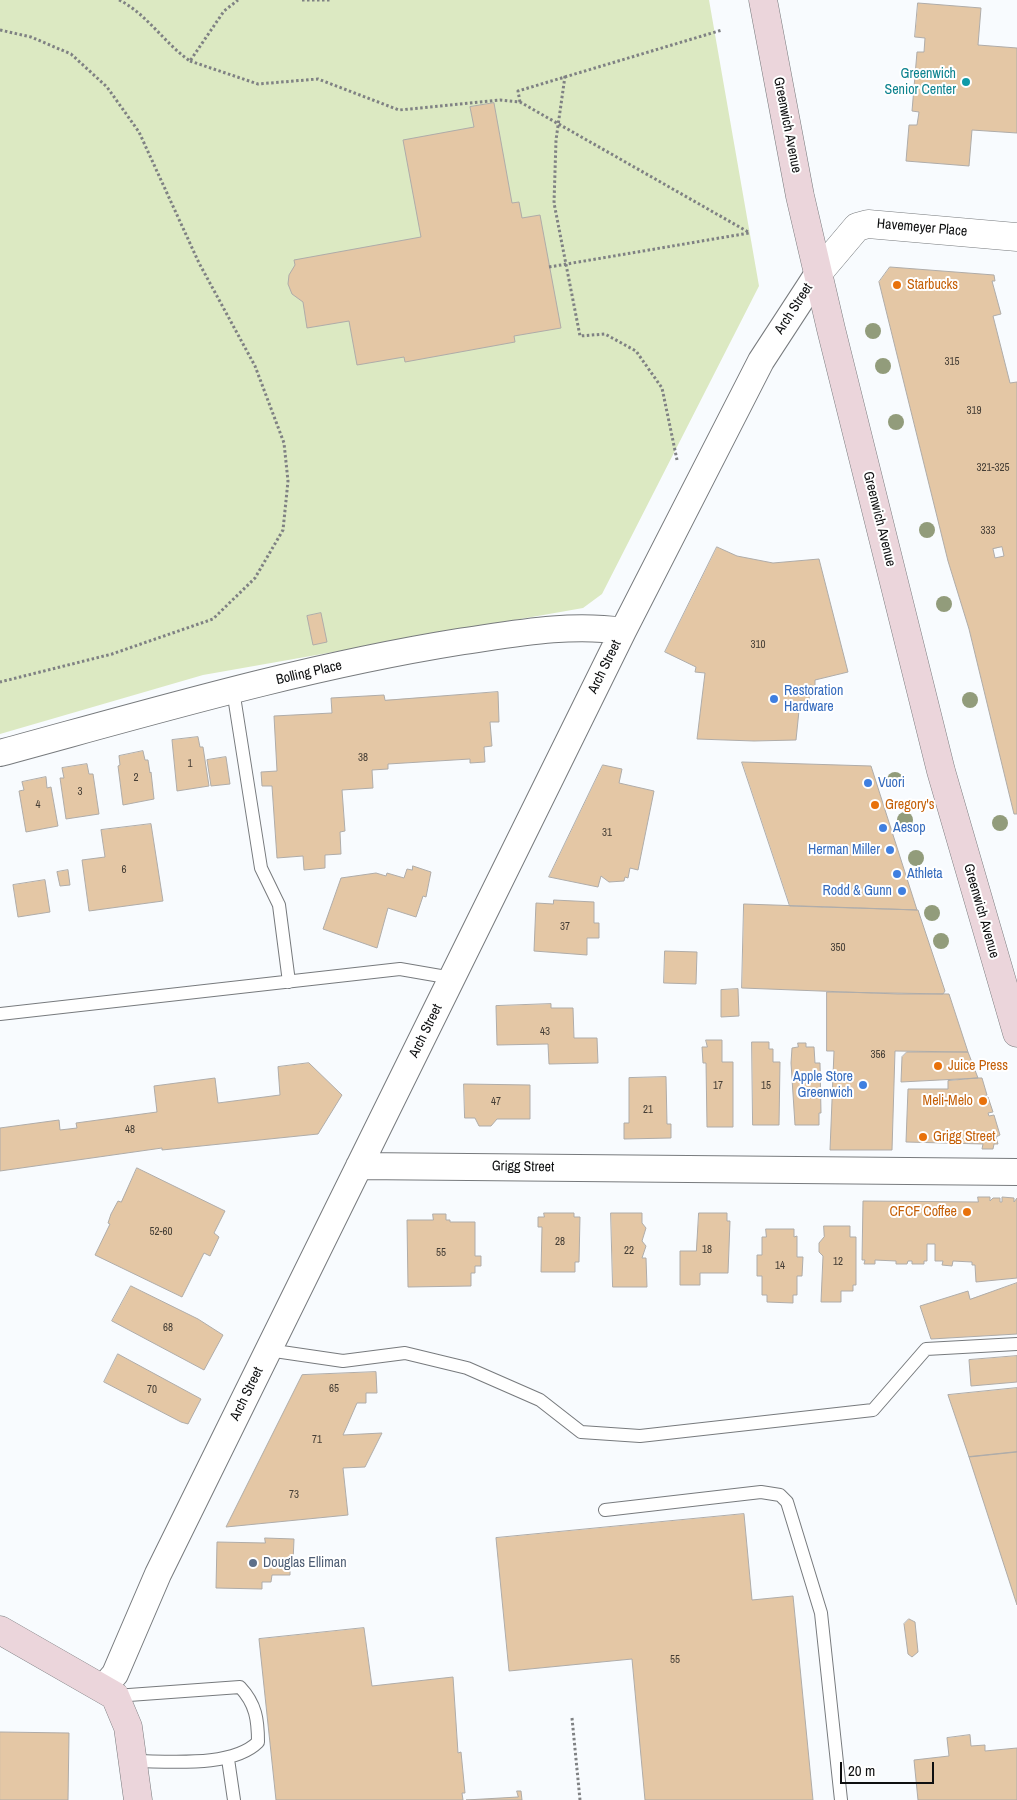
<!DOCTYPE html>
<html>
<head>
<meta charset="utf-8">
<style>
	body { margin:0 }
	#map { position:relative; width:1017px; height:1800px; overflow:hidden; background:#f8fbfe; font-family:"Archivo Narrow",sans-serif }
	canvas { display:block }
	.scale { position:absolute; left:840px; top:1762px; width:94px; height:22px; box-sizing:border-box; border:2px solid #0e0f10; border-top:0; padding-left:6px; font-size:15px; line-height:18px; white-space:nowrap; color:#0e0f10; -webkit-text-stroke:4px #fff; paint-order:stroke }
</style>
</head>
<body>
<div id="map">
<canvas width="1017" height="1800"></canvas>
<div class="scale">20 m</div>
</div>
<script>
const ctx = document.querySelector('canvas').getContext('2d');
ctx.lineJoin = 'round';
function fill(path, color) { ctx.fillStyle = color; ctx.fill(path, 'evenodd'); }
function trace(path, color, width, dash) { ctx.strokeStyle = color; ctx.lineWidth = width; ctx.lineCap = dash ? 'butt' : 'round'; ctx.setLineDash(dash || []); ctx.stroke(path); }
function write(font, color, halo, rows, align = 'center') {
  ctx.font = font + ' "Archivo Narrow",sans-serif'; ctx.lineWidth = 4; ctx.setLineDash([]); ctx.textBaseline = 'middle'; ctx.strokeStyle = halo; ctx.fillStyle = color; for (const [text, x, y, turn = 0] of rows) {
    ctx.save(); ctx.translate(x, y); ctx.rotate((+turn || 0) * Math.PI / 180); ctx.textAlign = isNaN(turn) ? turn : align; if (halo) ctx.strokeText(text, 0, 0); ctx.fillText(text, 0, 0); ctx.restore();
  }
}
fill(new Path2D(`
	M0,0H709L759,286L602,594L583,608L203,675L0,734Z`), '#dce9c2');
const building = new Path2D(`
	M918,3L981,8L978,45L1017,48V133L972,130L969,166L906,161L909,125H917L919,112L912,111L917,52H924L925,38L915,37Z
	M494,103L512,203L519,202L522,218L540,215L561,328L514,336L515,342L405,362L404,357L357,365L349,321L307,328L303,302L292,294L288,284L289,275L295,265L294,260L421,237L403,140L474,127L470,107Z
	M890,267L994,275L995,281H992L1001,314L993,316L1010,383L1017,382V814H1014L969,629L948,561L879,282ZM1002,547L1004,556L995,558L993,549Z
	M717,547L737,556L773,563L819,559L848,672L815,680V686L810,685L809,702L800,701L796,740L754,741L697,739L705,673L695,672L696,667L665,652Z
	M321,613L327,642L313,645L307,616Z
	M498,692L499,722H490L492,746L484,747L485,762L470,763V759L388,764V769L372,770L373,788L342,790L345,831L340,832L341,854L325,855V868L304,870L303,856L277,858L272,786H262L261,772L277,771L274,716L332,713L331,698L384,695L385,700Z
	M198,737L200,747H203L209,786L177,791L172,740Z
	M143,751L145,760H148L150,773L151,772L154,799L123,805L118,766L120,765L119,756Z
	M226,757L230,784L211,786L207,760Z
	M742,762L871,766L917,910L790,906Z
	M87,764L89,774H93L99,814L66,819L60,778H64L62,768Z
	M603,765L622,769L619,783L654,791L638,870L630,868L628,878L625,877L624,881L609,882L601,876L598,887L549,877Z
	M46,777L47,788L51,787L58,826L26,832L19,791L24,790L22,782Z
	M151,824L163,901L89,911L82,860L105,857L101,830Z
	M413,866L431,872L426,897L423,896L416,917L388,908L377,948L323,929L341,878L376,873L386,876L387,873L404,878L407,869L412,870Z
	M68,870L70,885L60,886L57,872Z
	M45,880L50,912L18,917L13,885Z
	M554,900L594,902V923H599V938H587V955L534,951L536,903L553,904Z
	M744,904L918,910L945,991L943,994H898L742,988Z
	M665,951L697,952L696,984L664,983Z
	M738,989L739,1016L721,1017V990Z
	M827,992L949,994L968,1052L895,1051L892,1150H830L834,1051H827Z
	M551,1004V1008H573L574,1038H597L598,1063L549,1064L548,1044L497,1045L496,1006Z
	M706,1040H722V1062H733V1127H707L706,1063H703L702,1047H707Z
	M752,1042H769V1049H773V1062H780L779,1125H753Z
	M798,1043H806V1047H814L815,1063H820L821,1113H819V1125H795L791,1063L792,1048L798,1047Z
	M907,1052H968L978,1078L901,1082L902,1057Z
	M309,1063L342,1095L318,1134L162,1150V1148L0,1171V1128L59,1120L60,1130L77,1128L76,1123L157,1112L154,1086L215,1078L218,1103L280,1095L278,1067Z
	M666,1077L667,1124H671V1138L624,1139V1123H629V1078Z
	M977,1078H982L987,1095L983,1096L984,1099L988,1097L993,1112L988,1113L989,1116L994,1115L1000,1135L996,1137L998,1144H994L993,1149H982L983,1144L906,1142L908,1089H948V1081Z
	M464,1084L530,1085V1119H497L491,1126H479L475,1118H465Z
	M137,1168L225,1211L214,1233L219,1237L210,1256L204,1253L182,1297L95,1255L110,1224L108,1223L111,1214L118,1201L121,1202Z
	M978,1197H990V1201L993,1198H1000V1202H1002V1197L1014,1198V1202L1017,1198V1278L976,1282L975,1265H972V1262L953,1261L952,1266L942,1265L943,1261H935V1244H927V1261H924V1264H912V1261H908L907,1264H896V1261L875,1260V1264H864L865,1260H862L863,1201L978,1202Z
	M544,1213H574V1217H580L579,1262H575V1272H541L542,1227H538V1217H544Z
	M611,1213H642V1223L646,1228L642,1241L646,1246L642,1258H646L647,1287H613Z
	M699,1213H727V1221H730L728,1273H700V1285H680V1251H696Z
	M433,1214H446V1220H450V1222H475V1256H481V1266H475V1273H471V1286L408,1287L407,1220H433Z
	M824,1226H850V1237H856V1285H853V1291H841V1302H821L823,1256L819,1252V1243L824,1237Z
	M766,1229H794V1237L797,1236V1257H803L802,1276H797V1295H793V1303L767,1302V1295H762V1276H757V1255H762V1237H766Z
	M1017,1283V1334L931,1339L920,1306L968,1291L970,1299Z
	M131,1286L198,1319L223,1335L204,1370L112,1321Z
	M118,1354L201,1399L188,1424L181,1422L104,1382Z
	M1017,1356V1382L971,1386L969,1360Z
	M376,1372L377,1393H366V1403H357L343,1435L382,1433L365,1467L343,1468L348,1515L226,1527L302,1375Z
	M1017,1388V1452L969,1457L948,1395Z
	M1017,1452V1605L969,1457Z
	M744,1514L752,1600L793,1596L813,1800H645L632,1659L509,1671L496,1538Z
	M265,1538L294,1539L293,1562H290V1575H272L271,1582H262V1589L216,1588L217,1542L265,1543Z
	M909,1619L915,1622L918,1652L912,1657L908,1654L904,1624Z
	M364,1628L372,1686L453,1677L458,1753L461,1752L465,1793H462L463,1800H276L259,1639Z
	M0,1732L69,1733L68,1800H0Z
	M970,1735L971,1746L985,1745V1751L1017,1748V1800H918L914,1760L949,1756L947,1738Z
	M517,1791H521L522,1800H466L518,1797Z`);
fill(building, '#e4c7a5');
trace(building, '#afaca9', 1);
const service = new Path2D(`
	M233,690L261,868L279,905L289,982
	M0,1014L400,969L452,978
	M268,1350L343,1361L405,1353L467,1368L540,1400L581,1432L640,1436L873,1410L926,1349L1017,1344
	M605,1510L761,1492L780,1495L787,1502L821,1613L841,1800
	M115,1696L240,1687C256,1704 258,1720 258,1742C232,1768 169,1761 133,1761
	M228,1759L234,1800`);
const minor = new Path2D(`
	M0,753C151,712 303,667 458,642C514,634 567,623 623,631
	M359,1166L1017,1172
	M103,1688L115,1674L158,1574L623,631L761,361L819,272`);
const tertiary = new Path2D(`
	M819,272L857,227L868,224L1017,237`);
const secondary = new Path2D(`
	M763,0L800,196L831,329L941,771L1017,1033
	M0,1630L115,1696L128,1727L138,1800`);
trace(service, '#777a7d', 14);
trace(minor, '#777a7d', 28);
trace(tertiary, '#777a7d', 29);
trace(secondary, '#777a7d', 29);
trace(new Path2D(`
	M119,0C146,13 165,44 190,61L224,11L238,0
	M302,0H330
	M0,30L31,37L71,54L107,87L139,132L199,263L255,366L284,443L288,481L283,530L255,578L213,619L112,654L0,682
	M190,61L258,84L318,79L399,110L500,100L520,102L750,233
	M565,76L556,140L554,203L580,336L605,334L636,351L662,388L677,460
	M520,102L518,91L722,30
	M549,267L749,233
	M572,1718L580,1800`), '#7f8183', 3, [2.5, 2.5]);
trace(service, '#fff', 12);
trace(minor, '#fff', 26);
trace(tertiary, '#fff', 28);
trace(secondary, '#ebd5db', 28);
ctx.fillStyle = '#929c7b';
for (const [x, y] of [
	[873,331],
	[883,366],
	[896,422],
	[927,530],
	[944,604],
	[970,700],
	[895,780],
	[905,820],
	[1000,823],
	[916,858],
	[932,913],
	[941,941]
]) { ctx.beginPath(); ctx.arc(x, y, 8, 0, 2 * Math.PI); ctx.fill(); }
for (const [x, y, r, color] of [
	[966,82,5,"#0f9aa8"],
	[897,285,5,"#e8710a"],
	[774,699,5,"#3f7fe0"],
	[868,783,5,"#3f7fe0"],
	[875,805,5,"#e8710a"],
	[883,828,5,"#3f7fe0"],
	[890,850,5,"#3f7fe0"],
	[897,874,5,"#3f7fe0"],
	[902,891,5,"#3f7fe0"],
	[938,1066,5,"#e8710a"],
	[863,1085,5,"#3f7fe0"],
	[983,1101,5,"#e8710a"],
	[923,1137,5,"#e8710a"],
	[967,1212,5,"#e8710a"],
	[253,1563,5,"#5c6f8a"]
]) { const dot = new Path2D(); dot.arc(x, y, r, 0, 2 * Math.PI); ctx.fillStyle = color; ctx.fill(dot); trace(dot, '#fff', 2); }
write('11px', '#443d35', null, [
	["315",952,362],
	["319",974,411],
	["321-325",993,468],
	["333",988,531],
	["310",758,645],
	["38",363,758],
	["1",190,764],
	["2",136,778],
	["3",80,792],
	["4",38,805],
	["31",607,833],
	["6",124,870],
	["37",565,927],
	["350",838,948],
	["43",545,1032],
	["356",878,1055],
	["17",718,1086],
	["15",766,1086],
	["47",496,1102],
	["21",648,1110],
	["48",130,1130],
	["52-60",161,1232],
	["28",560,1242],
	["18",707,1250],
	["22",629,1251],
	["55",441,1253],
	["12",838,1262],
	["14",780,1266],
	["68",168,1328],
	["65",334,1389],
	["70",152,1390],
	["71",317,1440],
	["73",294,1495],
	["55",675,1660]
]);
write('14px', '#0d838f', '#fff', [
	["Greenwich",956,74],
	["Senior Center",956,90]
], 'right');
write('14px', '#0e0f10', '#fff', [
	["Greenwich Avenue",787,125,79],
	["Havemeyer Place",922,228,5],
	["Arch Street",794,309,-57],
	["Greenwich Avenue",879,519,76],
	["Arch Street",605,667,-64],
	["Bolling Place",309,673,-13],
	["Greenwich Avenue",981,911,74],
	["Arch Street",426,1031,-64],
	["Grigg Street",523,1167,1],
	["Arch Street",247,1394,-64]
]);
write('14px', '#c56008', '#fff', [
	["Starbucks",907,285],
	["Gregory's",885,805],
	["Juice Press",948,1066],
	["Meli-Melo",973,1101,"right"],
	["Grigg Street",933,1137],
	["CFCF Coffee",957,1212,"right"]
], 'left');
write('14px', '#366cbe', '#fff', [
	["Restoration",784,691],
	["Hardware",784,707],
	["Vuori",878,783],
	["Aesop",893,828],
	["Herman Miller",880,850,"right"],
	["Athleta",907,874],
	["Rodd & Gunn",892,891,"right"],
	["Apple Store",853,1077,"right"],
	["Greenwich",853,1093,"right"]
], 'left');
write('14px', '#4e5e75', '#fff', [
	["Douglas Elliman",263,1563]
], 'left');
</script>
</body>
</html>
